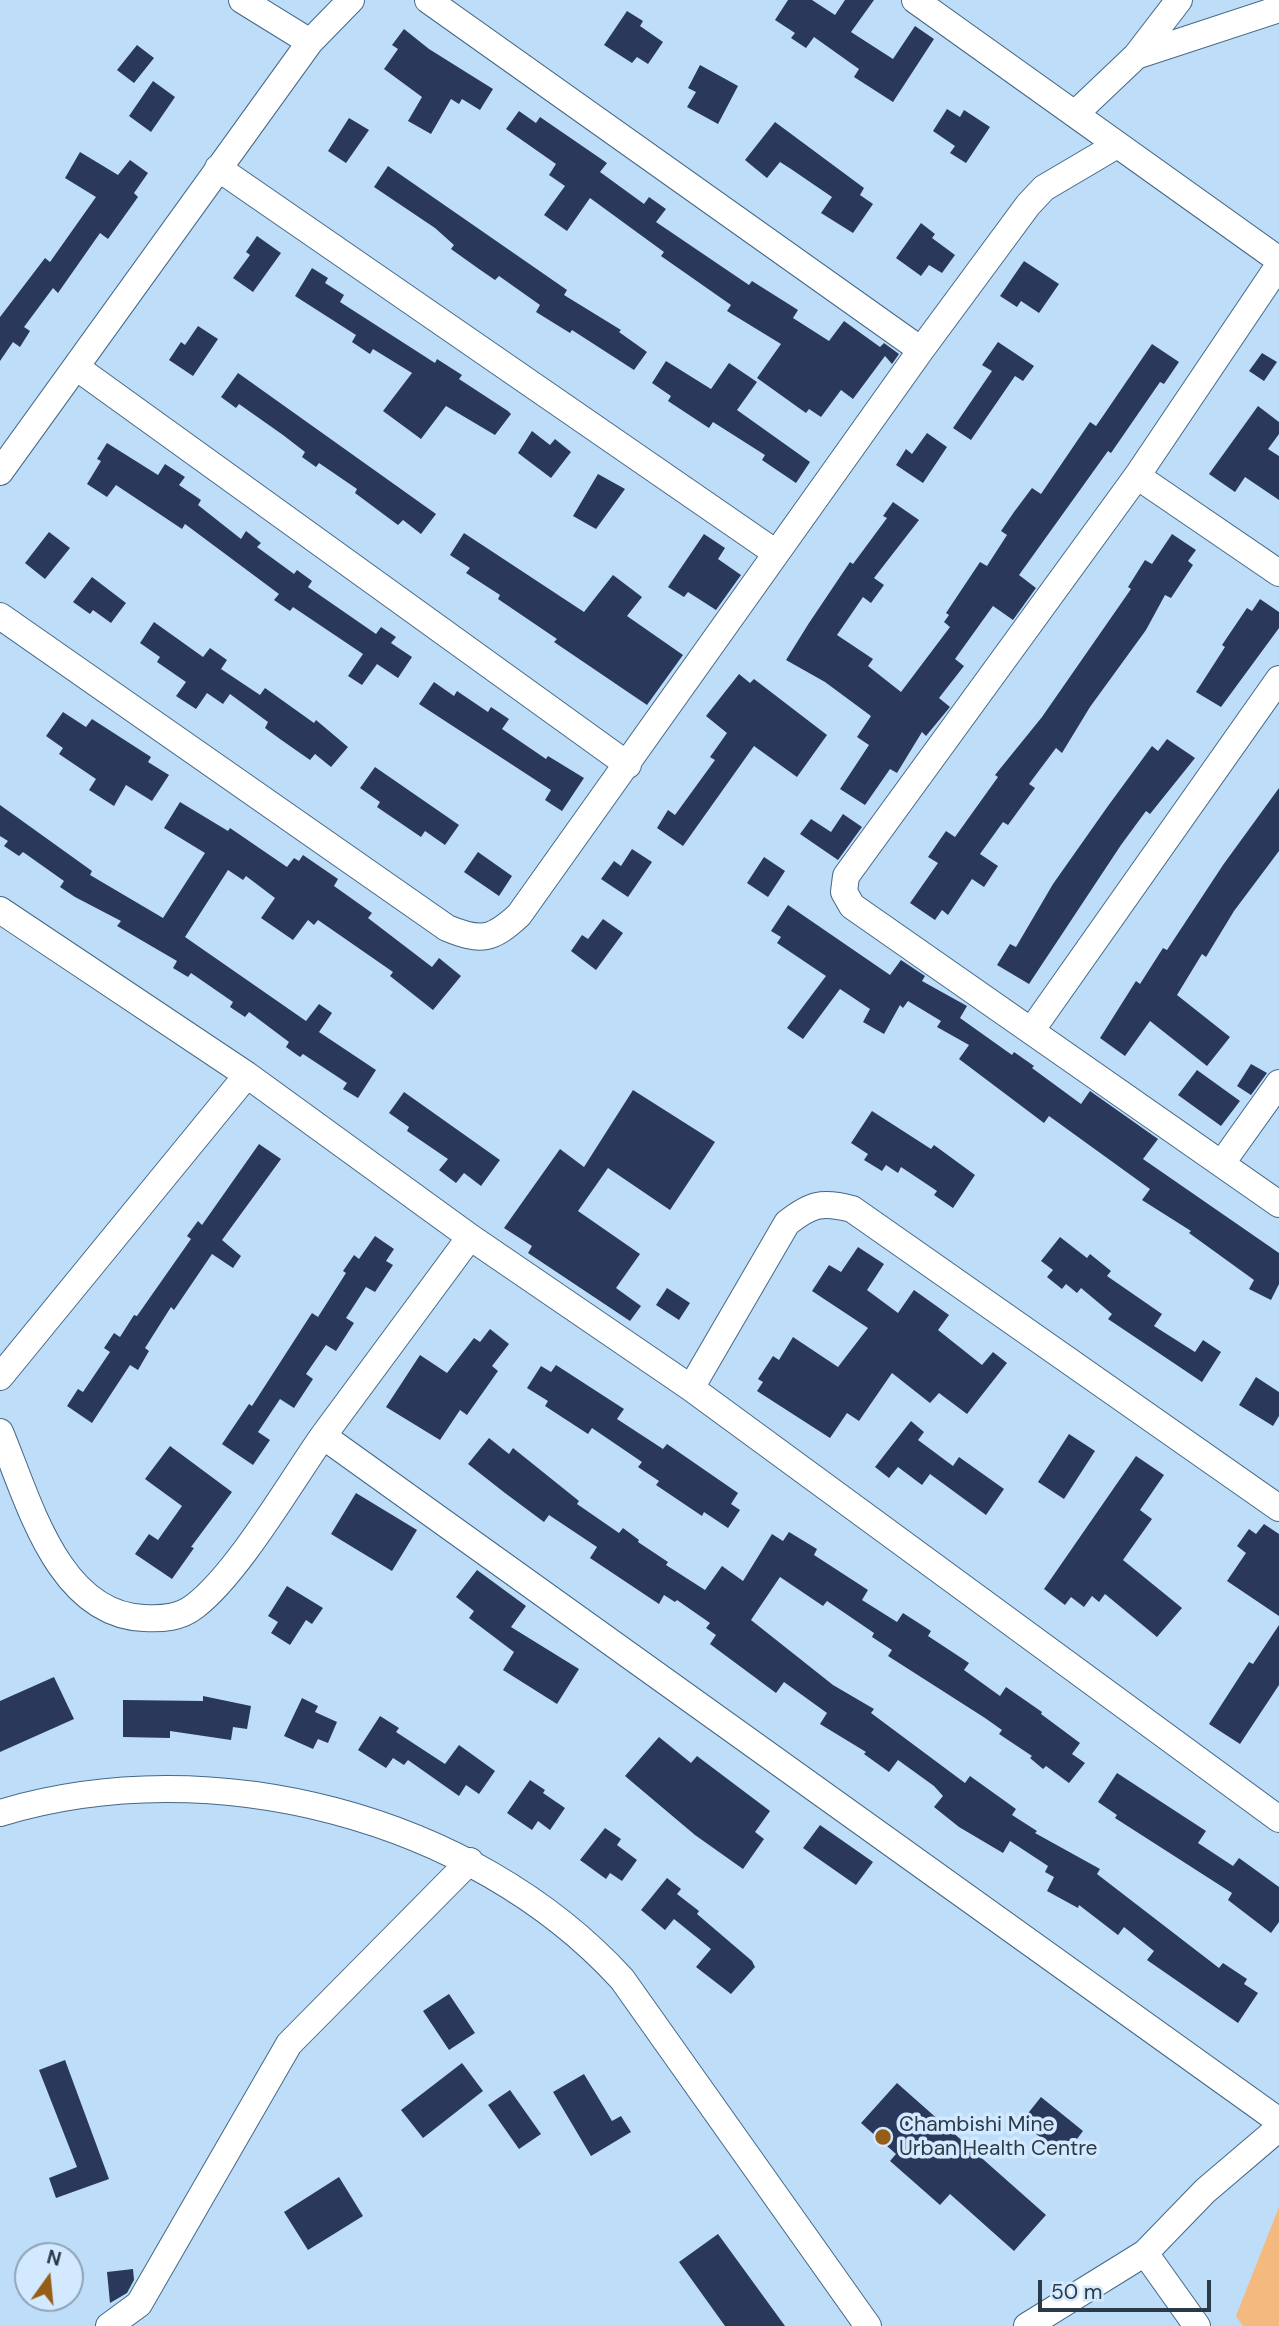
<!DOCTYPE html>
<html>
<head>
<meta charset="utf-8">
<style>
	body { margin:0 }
	#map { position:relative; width:1279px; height:2326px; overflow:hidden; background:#beddf9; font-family:"DM Sans",sans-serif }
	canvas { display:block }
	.north { position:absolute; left:14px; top:2242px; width:70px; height:70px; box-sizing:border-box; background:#d2e9ff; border:2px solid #8fa3b6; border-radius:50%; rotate:15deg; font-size:19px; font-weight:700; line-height:28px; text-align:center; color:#2b3a48 }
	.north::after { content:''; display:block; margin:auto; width:24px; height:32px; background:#965d18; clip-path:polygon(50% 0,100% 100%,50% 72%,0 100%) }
	.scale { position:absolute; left:1038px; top:2280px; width:173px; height:32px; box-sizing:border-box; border:4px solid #2b3a48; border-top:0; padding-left:9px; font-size:21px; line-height:24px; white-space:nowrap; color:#2b3a48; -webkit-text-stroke:5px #d2e9ff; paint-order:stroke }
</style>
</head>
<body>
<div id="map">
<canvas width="1279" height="2326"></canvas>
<div class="north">N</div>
<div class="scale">50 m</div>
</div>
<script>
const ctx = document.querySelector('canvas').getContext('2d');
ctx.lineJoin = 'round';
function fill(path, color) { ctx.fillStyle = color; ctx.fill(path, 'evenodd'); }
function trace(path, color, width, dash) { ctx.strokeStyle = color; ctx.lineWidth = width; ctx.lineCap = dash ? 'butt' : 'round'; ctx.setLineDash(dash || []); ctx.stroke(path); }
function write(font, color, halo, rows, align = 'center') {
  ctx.font = font + ' "DM Sans",sans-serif'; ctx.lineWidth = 7; ctx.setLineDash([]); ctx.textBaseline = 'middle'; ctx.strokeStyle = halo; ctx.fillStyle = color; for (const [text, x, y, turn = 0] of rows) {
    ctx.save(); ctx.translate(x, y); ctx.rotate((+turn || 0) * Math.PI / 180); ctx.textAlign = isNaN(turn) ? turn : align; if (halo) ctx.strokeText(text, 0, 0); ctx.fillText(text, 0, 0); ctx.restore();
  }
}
fill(new Path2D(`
	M1279,2207V2326H1243L1236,2316Z`), '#f3b97e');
fill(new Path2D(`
	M788,0H812L835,15L845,0H874L851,32L893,59L915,26L934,39L893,102L854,77L859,69L814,37L806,48L791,38L795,33L775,20Z
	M627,11L643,21L640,26L663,42L648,64L637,57L632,63L604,45Z
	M404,29L429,49L493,89L480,110L462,99L459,104L451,99L431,134L408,121L422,97L384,69L398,49L392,45Z
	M137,45L154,58L134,83L117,70Z
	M700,65L738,86L718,124L687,107L696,92L688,88Z
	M153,81L175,97L151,132L129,116Z
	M947,109L960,117L964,110L990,127L966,163L950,153L955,146L933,131Z
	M519,111L536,123L540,117L607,163L600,172L644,204L649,197L666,209L656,222L749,285L752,281L798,310L793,318L829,341L844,321L880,347L884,343L899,354L892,364L885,356L853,399L841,390L821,417L809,409L806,413L757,378L781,344L727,311L731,305L661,256L664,252L590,198L567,231L544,215L565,186L549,175L556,164L506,129Z
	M349,118L369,130L346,163L328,151Z
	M775,122L864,188L860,195L873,204L853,233L821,213L832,197L791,169L780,162L767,178L745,160Z
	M80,152L118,175L130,160L148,173L134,193L138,197L108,239L100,233L58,293L53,288L24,327L30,331L20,347L13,342L0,361V317L45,258L50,262L96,197L65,178Z
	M388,166L567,290L564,295L621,330L619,332L647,352L634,370L572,330L570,333L536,312L540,305L499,276L495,280L479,269L451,249L454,245L435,228L374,187Z
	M921,223L935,234L932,238L955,255L942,273L929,265L921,276L896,258Z
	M257,236L281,253L253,292L233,278L250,255L246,252Z
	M1024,261L1059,284L1039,313L1021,301L1017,307L1000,296Z
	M312,268L328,278L325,283L344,295L340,302L435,363L437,359L462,375L459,379L508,411L511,414L495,435L446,406L421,439L383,411L412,373L373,349L370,354L352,342L356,335L295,296Z
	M198,326L218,339L193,376L169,360L181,342L185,345Z
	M998,342L1034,366L1023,381L1015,376L971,440L953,428L992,371L982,365Z
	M1152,344L1179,362L1164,384L1160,382L1111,453L1108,451L1019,575L1036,588L1013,620L993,606L955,659L964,666L939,698L950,707L926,736L922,732L897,773L890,769L865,805L840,789L869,745L857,737L871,716L825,682L786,660L809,623L850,562L853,564L887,518L883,516L893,502L919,520L874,578L884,585L871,603L863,597L837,635L873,659L868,666L901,692L950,627L944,622L949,615L946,613L980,562L987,566L1007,535L1001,531L1014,512L1032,488L1041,494L1090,422L1096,426L1103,416Z
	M1262,353L1277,362L1264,381L1249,371Z
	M666,361L711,389L729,363L757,382L737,410L810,462L796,483L762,460L765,455L713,422L709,428L668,401L671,396L652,383Z
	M238,373L436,514L421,534L403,520L398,525L355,493L357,489L319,463L316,467L302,457L305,452L283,435L239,404L236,408L221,397Z
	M1258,406L1279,422V434L1268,449L1279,456V500L1245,477L1235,492L1209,474Z
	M532,431L550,445L555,439L571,452L551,478L518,453Z
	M927,433L947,447L923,483L896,465L906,449L912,454Z
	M107,443L158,475L165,464L185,477L179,485L201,500L198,505L241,539L246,531L261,543L257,547L294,574L297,570L312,581L308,587L376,634L381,627L396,637L391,643L412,657L398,678L377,664L362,685L348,676L363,654L293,607L290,611L274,600L279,594L185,524L182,529L116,485L107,497L87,484L101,461L97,459Z
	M598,474L625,489L596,529L573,516Z
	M49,532L70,548L45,579L25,563Z
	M464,533L584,612L613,575L642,597L627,616L683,655L647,705L554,642L557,639L498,599L500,595L466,573L470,568L450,555Z
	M704,534L725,548L718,559L741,575L716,610L688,592L684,597L668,587Z
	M1172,534L1196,550L1188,561L1193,565L1171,598L1165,595L1146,630L1090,707L1062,753L1056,748L1029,784L1035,788L1008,825L1003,822L980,854L998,866L984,887L972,879L948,915L942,910L935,920L910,903L938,863L928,857L946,831L955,837L998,777L995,775L1042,717L1131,589L1128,587L1145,560L1152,564Z
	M92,577L126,603L111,623L93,610L90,614L73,602Z
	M1260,599L1279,612V628L1221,707L1196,692L1225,647L1222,645L1247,608L1252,611Z
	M154,622L203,657L210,648L227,660L221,669L260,695L265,688L314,723L316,720L348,747L331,767L315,754L310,760L280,739L265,728L268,722L230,694L223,704L207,693L196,709L176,696L186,682L157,662L160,657L140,643Z
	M739,674L750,683L754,679L827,735L797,777L754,746L683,846L657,828L668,810L675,815L715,760L710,757L727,733L706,716Z
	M434,682L454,696L457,691L488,712L491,707L509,719L502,729L546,759L548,756L584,778L562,811L545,800L551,790L419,704Z
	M63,712L86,727L92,719L151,757L148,762L169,775L152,801L126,785L114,806L89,790L96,779L59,754L63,748L46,736Z
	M1167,739L1195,758L1150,814L1146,811L1121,845L1029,984L997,965L1010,944L1016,947L1053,884L1108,806L1152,746L1158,751Z
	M375,767L459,825L445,845L425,831L421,837L377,807L380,802L360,788Z
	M1279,788V851L1234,911L1206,957L1202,954L1177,995L1230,1037L1207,1066L1150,1021L1125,1056L1100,1038L1136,981L1140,984L1163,948L1167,950L1223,865Z
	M180,802L228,831L230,828L287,867L294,858L299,861L303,855L338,879L334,886L372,913L368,918L432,967L439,958L461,976L433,1010L390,976L393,972L318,920L314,925L308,920L293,940L261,918L275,898L246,876L243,880L228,870L185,937L306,1021L319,1004L332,1013L319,1032L376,1070L358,1098L343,1089L347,1083L303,1054L300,1057L286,1047L289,1042L249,1012L245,1017L230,1007L233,1002L191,973L188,977L173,968L177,961L117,926L121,921L75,897L60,887L64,881L23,852L19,856L4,846L8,841L0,836V805L92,871L90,875L163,918L205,853L164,828Z
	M843,814L862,827L838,860L800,834L811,819L831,832Z
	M632,849L652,862L628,897L601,879L614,861L621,866Z
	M478,852L512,876L499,896L464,872Z
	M764,857L785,871L768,897L747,883Z
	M788,905L890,975L901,960L925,976L922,981L967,1006L960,1018L1012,1055L1014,1052L1034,1066L1032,1068L1081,1104L1090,1091L1158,1139L1143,1159L1279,1253V1284L1271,1300L1249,1289L1254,1280L1189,1233L1191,1231L1142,1200L1150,1189L1049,1116L1044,1123L959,1059L969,1045L937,1027L941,1021L908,1001L903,1008L900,1005L884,1034L863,1022L870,1009L840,989L803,1039L787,1028L826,976L777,943L781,937L771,931Z
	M603,919L623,933L596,970L571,951L582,935L588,939Z
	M1251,1064L1267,1073L1251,1095L1237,1086Z
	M1197,1070L1240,1101L1221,1126L1178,1095Z
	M633,1090L715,1142L670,1210L608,1168L578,1211L640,1254L616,1288L641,1306L630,1321L528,1253L532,1246L504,1228L560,1149L584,1167Z
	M404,1092L500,1160L481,1186L464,1173L456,1183L439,1170L448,1159L407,1131L409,1127L389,1113Z
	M872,1111L931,1149L934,1145L975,1175L953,1208L934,1195L937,1191L901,1167L898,1173L886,1165L882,1171L864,1160L868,1154L851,1143Z
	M259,1144L281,1159L222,1240L241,1256L233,1268L212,1254L174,1310L171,1307L145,1348L149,1351L138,1370L130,1365L92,1423L67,1406L78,1389L83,1392L110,1352L104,1348L114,1333L120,1337L134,1315L137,1316L191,1239L187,1236L198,1221L202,1225Z
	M375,1236L394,1249L386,1261L393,1265L375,1292L366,1287L346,1318L354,1323L336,1351L326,1345L306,1374L313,1379L294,1408L280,1399L258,1432L270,1440L253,1465L222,1444L249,1404L252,1406L312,1313L318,1317L346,1273L343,1271L354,1255L359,1259Z
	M1060,1237L1087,1258L1090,1254L1111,1271L1107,1276L1162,1314L1154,1326L1195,1352L1203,1340L1221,1352L1202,1382L1108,1319L1112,1314L1081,1288L1077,1293L1066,1284L1062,1289L1047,1277L1053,1270L1041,1261Z
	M858,1247L884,1264L867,1290L898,1313L914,1290L949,1315L938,1330L982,1365L993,1352L1007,1363L967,1414L939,1393L930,1403L892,1373L859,1421L847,1413L830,1438L757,1391L763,1382L758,1379L773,1356L779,1360L793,1337L838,1367L868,1328L812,1291L829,1265L841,1272Z
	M667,1288L690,1303L679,1320L656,1305Z
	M490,1329L509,1344L492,1366L498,1371L467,1415L460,1410L440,1440L386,1407L420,1355L447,1373L474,1338L480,1342Z
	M556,1365L624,1409L617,1419L663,1449L667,1444L738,1493L731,1504L740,1510L728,1528L704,1512L702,1516L656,1485L659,1481L638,1467L642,1462L592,1428L588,1434L545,1406L548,1401L527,1388L541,1366L551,1372Z
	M1256,1377L1279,1392V1416L1273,1426L1239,1405Z
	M911,1421L924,1432L918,1440L953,1466L959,1457L1004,1489L986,1515L930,1474L922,1485L898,1467L889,1478L875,1467Z
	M1069,1434L1095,1451L1064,1499L1038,1482Z
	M489,1438L509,1454L513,1448L579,1501L577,1504L619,1533L623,1528L639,1540L638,1542L668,1562L666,1565L705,1590L722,1566L743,1581L772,1534L783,1541L789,1532L817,1549L814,1555L868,1590L862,1600L897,1622L903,1613L931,1631L928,1636L969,1663L964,1670L1000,1696L1006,1687L1042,1712L1041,1714L1080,1743L1072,1754L1085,1763L1069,1783L1046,1766L1043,1769L1030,1758L1032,1756L999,1734L1002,1730L985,1718L888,1656L892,1650L872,1637L874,1633L827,1601L823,1606L780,1577L751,1620L833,1685L874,1709L871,1713L965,1783L970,1776L1016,1809L1012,1815L1037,1831L1035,1833L1100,1869L1097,1874L1219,1968L1223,1963L1247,1979L1244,1984L1258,1993L1238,2023L1147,1960L1154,1951L1124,1927L1118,1935L1079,1905L1078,1908L1047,1891L1054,1877L1045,1872L1048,1866L1010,1841L1003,1853L959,1827L934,1807L943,1796L934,1786L898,1760L889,1772L864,1754L866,1752L820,1724L827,1713L784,1682L776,1693L710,1644L716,1635L706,1628L710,1623L677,1600L675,1602L664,1595L659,1604L590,1558L597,1547L549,1515L544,1522L505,1493L468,1464Z
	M170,1446L232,1492L191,1547L194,1548L172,1579L135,1554L149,1534L158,1540L182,1506L145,1479Z
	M1136,1456L1164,1475L1140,1510L1152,1519L1123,1560L1182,1608L1157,1637L1105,1594L1099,1602L1092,1596L1084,1607L1071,1597L1065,1605L1044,1589Z
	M356,1493L417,1530L392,1571L331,1534Z
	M1264,1524L1279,1534V1616L1227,1581L1246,1553L1237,1546L1249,1529L1256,1534Z
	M477,1570L526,1606L511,1627L579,1669L557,1704L503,1670L514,1652L469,1618L474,1611L456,1597Z
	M287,1586L323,1608L312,1624L306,1620L290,1645L271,1633L278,1622L268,1616Z
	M1279,1625V1685L1240,1744L1209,1724L1249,1662L1253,1664Z
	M54,1677L74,1719L0,1752V1701Z
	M203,1696L251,1706L247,1729L233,1727L231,1740L170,1731V1738L123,1737V1700L203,1701Z
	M302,1698L318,1706L315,1712L337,1722L328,1743L318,1739L313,1749L284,1736Z
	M380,1716L399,1728L396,1732L445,1764L459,1745L495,1771L479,1794L466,1785L459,1796L408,1760L404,1765L393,1758L386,1768L358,1750Z
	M659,1737L691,1763L697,1756L770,1811L755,1832L764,1839L743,1869L695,1835L625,1776Z
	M1117,1773L1206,1831L1198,1843L1233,1866L1239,1858L1279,1887V1922L1271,1933L1228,1900L1232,1893L1115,1818L1117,1815L1098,1802Z
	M530,1780L545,1790L543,1793L565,1808L550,1830L538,1821L532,1830L507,1813Z
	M820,1825L873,1862L856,1885L803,1848Z
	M605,1828L621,1839L617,1845L637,1860L622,1881L610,1873L606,1879L580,1860Z
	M667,1878L681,1889L677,1894L699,1911L697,1914L752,1961L755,1967L731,1994L696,1967L711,1949L674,1919L665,1930L641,1910Z
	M449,1994L475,2033L449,2050L423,2011Z
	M65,2060L109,2179L56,2198L49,2178L77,2167L39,2070Z
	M462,2063L483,2091L423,2138L401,2110Z
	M584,2074L612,2121L621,2116L631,2132L591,2156L553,2092Z
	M897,2083L1046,2215L1014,2251L950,2194L940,2205L890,2161L896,2154L861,2123Z
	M510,2090L541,2134L519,2149L488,2105Z
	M1041,2097L1083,2131L1064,2156L1021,2122Z
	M339,2177L363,2216L308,2250L284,2212Z
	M718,2234L785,2326H725L679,2262Z
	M133,2269L134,2280L127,2293L110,2303L107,2272Z`), '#2a395b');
const minor = new Path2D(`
	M242,0L310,42
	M428,0L921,350L1028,205L1044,188L1117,145
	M915,0L1279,260
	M1136,56L1279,9
	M1076,113L1136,56L1179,0
	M218,168L776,553
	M1279,265L1137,476L846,876L844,892L852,906L1279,1204
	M76,367L628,765
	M0,472L310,42L351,0
	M1137,476L1279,573
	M0,616L447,928C481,942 492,940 519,915L921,350
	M0,910L247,1075L470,1237L691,1388L1279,1819
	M1031,1031L1279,679
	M1222,1163L1279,1083
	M470,1237L323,1436L1279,2121
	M0,1377L247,1075
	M691,1388L787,1223C811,1204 822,1201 852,1209L1279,1508
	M0,1432C28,1498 57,1615 144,1618C162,1619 180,1618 195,1606C238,1573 290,1483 323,1436
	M0,1813C211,1749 473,1816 622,1979L868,2326
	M1145,2253L1197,2326
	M109,2326L139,2304L289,2044L470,1861
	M1027,2326L1145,2253L1205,2191L1279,2128`);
trace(minor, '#456887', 28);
trace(minor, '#fff', 26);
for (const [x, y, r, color] of [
	[883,2137,9,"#965d18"]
]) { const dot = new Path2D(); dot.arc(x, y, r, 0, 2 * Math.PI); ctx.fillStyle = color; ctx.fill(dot); trace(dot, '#d2e9ff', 2.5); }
write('21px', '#2b3a48', '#d2e9ff', [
	["Chambishi Mine",899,2125],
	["Urban Health Centre",899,2149]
], 'left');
</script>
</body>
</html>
